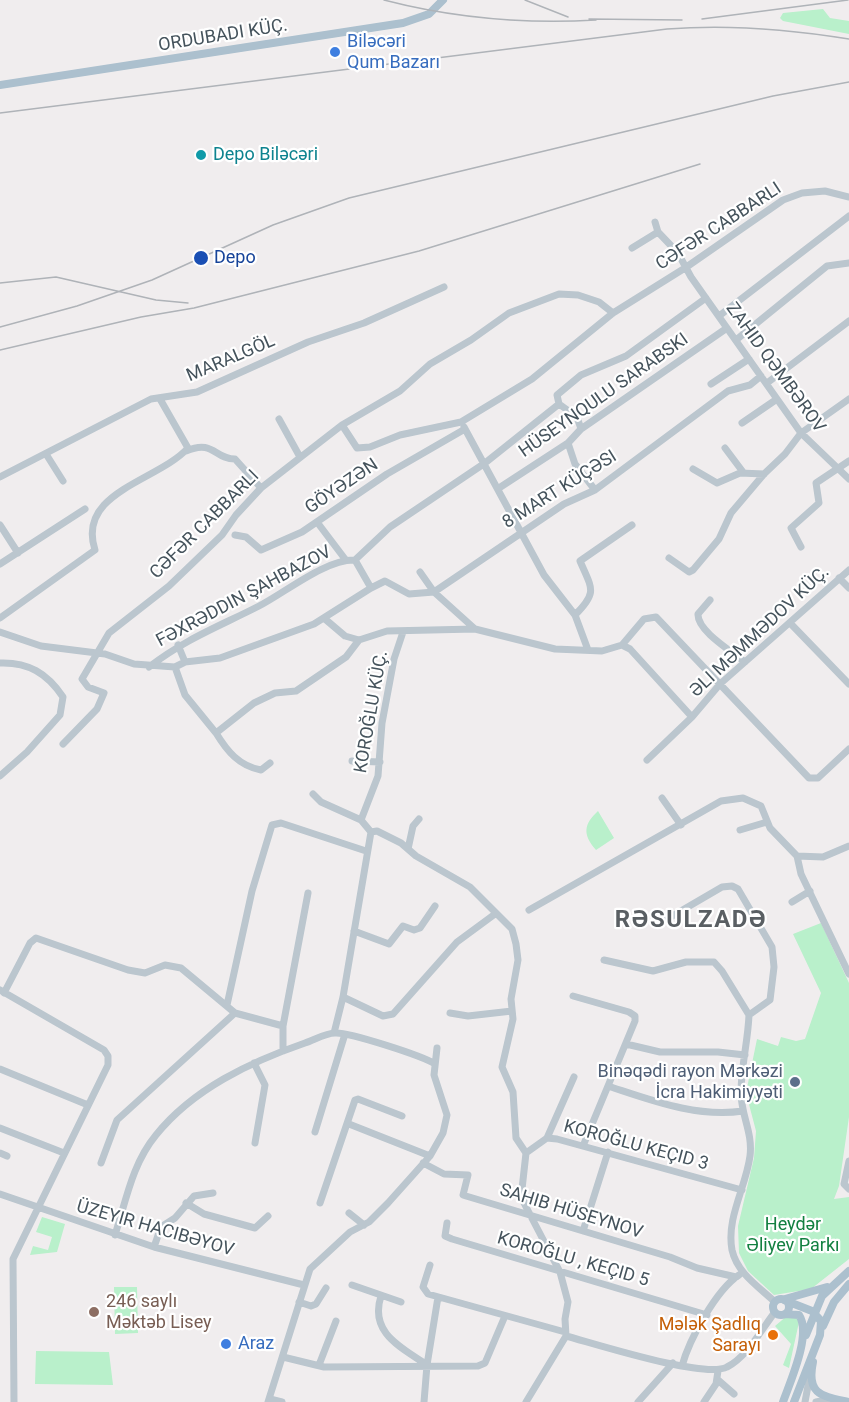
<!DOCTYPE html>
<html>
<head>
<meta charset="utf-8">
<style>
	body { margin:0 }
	canvas { display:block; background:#f0edee }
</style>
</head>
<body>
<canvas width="849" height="1402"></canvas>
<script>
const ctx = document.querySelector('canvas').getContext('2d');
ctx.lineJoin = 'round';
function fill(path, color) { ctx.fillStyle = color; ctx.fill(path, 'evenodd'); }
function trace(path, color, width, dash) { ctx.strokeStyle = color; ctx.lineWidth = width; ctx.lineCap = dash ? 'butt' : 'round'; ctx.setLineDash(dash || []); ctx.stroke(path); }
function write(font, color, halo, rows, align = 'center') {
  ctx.font = font + ' Roboto,sans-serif'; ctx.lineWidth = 4.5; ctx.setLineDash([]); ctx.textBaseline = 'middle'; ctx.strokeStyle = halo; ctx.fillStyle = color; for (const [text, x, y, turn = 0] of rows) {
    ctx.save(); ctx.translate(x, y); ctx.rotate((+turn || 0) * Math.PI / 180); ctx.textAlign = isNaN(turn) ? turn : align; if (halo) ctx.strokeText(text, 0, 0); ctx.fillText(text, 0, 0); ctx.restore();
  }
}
fill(new Path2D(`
	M823,9L830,18L849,21V34L783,21L780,18L783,13Z
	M598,811L614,838L596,850C582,834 584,824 598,811Z
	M821,923L849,983V1117L839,1186L834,1199L849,1197V1259L811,1289L774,1295L748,1271L739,1253L738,1226L754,1158L756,1131L746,1093L757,1039L778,1046L781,1037L796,1041L805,1039L821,993L793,934Z
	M42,1217L65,1224L57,1252L30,1255L33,1246L48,1250L52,1237L36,1232Z
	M114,1287H137L138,1333L115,1334Z
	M788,1315L796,1317L799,1322L789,1368L783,1365L791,1344L775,1326Z
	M36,1351L109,1352L113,1385L35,1384Z`), '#b9f0cb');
trace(new Path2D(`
	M655,222L658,232L678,253L691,277L801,433L849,479
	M632,248L658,232
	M719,316L849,216
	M736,340L827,266L849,263
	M767,383L849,321
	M711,384L749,359
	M559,404L557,395L581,375L626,356L706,298
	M559,404L577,417L581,429
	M279,419L300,457
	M742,423L777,399
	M342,425L357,448L370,447L400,435L461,422L532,379L613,313L685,268L783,200L802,193L825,191L849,197
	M464,427L544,575L575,615L588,650
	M568,443L575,464L595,490
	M725,448L743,472
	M186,451C214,439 214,459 235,459L261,488
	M46,454L63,481
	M693,469L717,483L740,473L764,474
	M0,477L151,399L197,392L308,342L364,323L444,287
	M499,488L568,443L581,429L727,328
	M317,522L345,559
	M0,525L18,553
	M235,535L246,537L261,550L302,532L387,474L465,429
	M801,547L791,528L819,503L816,483L849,461
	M669,558L689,572L693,570L719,539L731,513L764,474L785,454L801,433L849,399
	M0,564L85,509
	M420,572L434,592L475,629
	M839,578L849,588
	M371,588L385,581L409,594L434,592L564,504L595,490L728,391L750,385L761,376
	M710,600L698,614C697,631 733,652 745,662
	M575,615C598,592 592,589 580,561L632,525
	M0,618L95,550C76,492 158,481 188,448L160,399
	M325,619L345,636L359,640L387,631L475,629L555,649L602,651L622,645L630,649L692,717
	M790,623L849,684
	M0,632L41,646L105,654L134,664L175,667L185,662L220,658L314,624L371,588L355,560L390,527L485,463L559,404
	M403,632L394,659L382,723L378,776L361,820L371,832L377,831L401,843L416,856L470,887L512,929L516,944L518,960L511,999L513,1019L502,1067L513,1092L516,1138L526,1153L522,1189L524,1203L560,1272L568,1302L565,1319L566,1336L526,1402
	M178,645L185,662
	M622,645L644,619L656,617L809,778H818L849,749
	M0,663C28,662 47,673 63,697L60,715L27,752L0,776
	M149,667C185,639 220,626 259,606C286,592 326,559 355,560
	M175,667L185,695L216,733L254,703L275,693L296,691L346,657L359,640
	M216,733C227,751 239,766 261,770L270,763
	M63,744L97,709L104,693L88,687L82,679L109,633L169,586L222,535L236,515L261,488L342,425L400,391L430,364L471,340L509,313L559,294L578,295L599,302L613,313
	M647,760L692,717L720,684L849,570
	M352,761L380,762
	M313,794L321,802L361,820
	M662,798L681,825
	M740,830L767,822
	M408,849L413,826L419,819
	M797,856L823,857L849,846
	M792,902L810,891
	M529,910L721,801L743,798L761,806L770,828L797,856L801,874L849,974
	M662,922L722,887L732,886L738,889L772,947L774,967L770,1000L749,1015
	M354,931L389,944L403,926L414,930L420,928L435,906
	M604,960L653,971L686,962H714L722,971L749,1015
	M0,990L104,1050L108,1056V1065L13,1259L14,1402
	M4,993L30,943L36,938L128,970L145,973L165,965L181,968L235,1013L283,1026
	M573,996L629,1012L635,1016V1021L583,1146
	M343,997L383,1016L393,1014L457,942L495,914
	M227,1005L252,891L272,825L281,823L366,851
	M450,1013L468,1016L512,1011
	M749,1015C748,1041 741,1067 741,1093C741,1115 753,1133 750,1156C746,1187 726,1218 732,1250C737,1273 759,1287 775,1302
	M334,1033L343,997L371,832
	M626,1044L660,1052H718L745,1055
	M283,1051V1026L308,893
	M254,1063L265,1085L255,1143
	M0,1069L88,1105
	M608,1086C651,1100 697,1118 743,1111
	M349,1124L430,1156
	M0,1128L64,1153
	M315,1132L345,1034
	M547,1138L574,1077
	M0,1153L7,1156
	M526,1153L547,1138L557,1139L742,1190
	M849,1161L844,1184L849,1189
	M101,1163L117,1120L235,1013
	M423,1163L444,1174L468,1175L463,1195L466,1196L670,1257L697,1268L736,1277
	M0,1194L154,1247L304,1285
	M186,1203L204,1214L255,1228L268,1216
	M320,1203L355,1100L358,1099L402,1116
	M349,1213L364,1225
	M447,1223L445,1236L452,1239L707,1315
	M583,1231L608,1152
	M115,1235C126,1201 132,1164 156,1135C193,1089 250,1062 305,1043C314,1040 326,1033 335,1033C349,1032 423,1056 435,1064
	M154,1247L161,1227L175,1218L194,1196L213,1193
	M430,1265L423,1287L428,1294L565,1332
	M352,1285L401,1302
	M381,1296C369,1333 401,1347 427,1365
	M299,1302L311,1306L316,1304L326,1288
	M566,1336C596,1344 705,1379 727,1367C747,1357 761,1330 775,1312
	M283,1357L324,1367L478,1366L485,1363L505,1316
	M319,1365L336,1321
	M682,1366C689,1340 716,1290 739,1275
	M718,1380L734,1394
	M270,1399L282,1402
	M268,1402L310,1269L350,1232L369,1222L388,1203L430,1156L443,1133L447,1115L434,1075L437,1048
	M424,1402L427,1365L438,1297
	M638,1402L673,1363
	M704,1402L716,1384L718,1371
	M805,1402L810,1375
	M816,1402L831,1399`), '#bbc6ce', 7);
trace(new Path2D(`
	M0,85L403,23L429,14L443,0
	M785,1299L827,1287
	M773 1307a8 8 0 1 1 16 0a8 8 0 1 1-16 0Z
	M784,1300L812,1311L821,1321L820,1335L794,1402
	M823,1326L834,1302L849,1284
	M806,1335L822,1296L849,1271
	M813,1362C806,1395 822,1396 849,1402
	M783,1402C790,1382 812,1334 799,1315L785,1314`), '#acc0ce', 8);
trace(new Path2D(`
	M384,0C453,18 525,24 596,20
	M525,0L568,17
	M589,19L682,20
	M702,19L848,0
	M0,113L667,29C729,24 788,29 849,39
	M0,283L56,277L156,300L188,303
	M0,327L77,306L152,280L273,225L349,198L773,96L849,82
	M0,350L141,317L194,308L419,251L700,164`), '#afb3b8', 1.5);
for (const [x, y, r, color] of [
	[335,52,6,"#3f7fe0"],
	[201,155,6,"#0f9aa8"],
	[201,258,8,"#1a4fb4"],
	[795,1082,6,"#5c6f8a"],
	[94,1312,6,"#8d6e63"],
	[773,1335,6,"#e8710a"],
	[226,1344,6,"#3f7fe0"]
]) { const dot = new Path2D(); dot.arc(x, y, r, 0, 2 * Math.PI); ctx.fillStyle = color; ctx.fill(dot); trace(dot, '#fff', 2); }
write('18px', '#45535c', '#fff', [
	["ORDUBADI KÜÇ.",223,36,-9],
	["CƏFƏR CABBARLI",719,227,-33],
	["MARALGÖL",231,359,-23],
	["ZAHID QƏMBƏROV",775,368,54],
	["HÜSEYNQULU SARABSKI",604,396,-35],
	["GÖYƏZƏN",342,487,-34],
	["8 MART KÜÇƏSI",560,490,-32],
	["CƏFƏR CABBARLI",205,525,-45],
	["FƏXRƏDDIN ŞAHBAZOV",244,597,-28],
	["ƏLI MƏMMƏDOV KÜÇ.",760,632,-43],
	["KOROĞLU KÜÇ.",372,712,-80],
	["KOROĞLU KEÇID 3",636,1146,15],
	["SAHIB HÜSEYNOV",571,1212,17],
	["ÜZEYIR HACIBƏYOV",155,1229,16],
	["KOROĞLU , KEÇID 5",573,1260,16]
]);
write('18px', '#366cbe', '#fff', [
	["Biləcəri",347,42],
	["Qum Bazarı",347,63],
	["Araz",238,1344]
], 'left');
write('18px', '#0d838f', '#fff', [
	["Depo Biləcəri",213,155]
], 'left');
write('18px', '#164399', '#fff', [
	["Depo",214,258]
], 'left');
write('18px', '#4e5e75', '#fff', [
	["Binəqədi rayon Mərkəzi",783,1072],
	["İcra Hakimiyyəti",783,1093]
], 'right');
write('18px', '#138041', '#fff', [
	["Heydər",793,1225],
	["Əliyev Parkı",793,1246]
]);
write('18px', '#785e54', '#fff', [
	["246 saylı",106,1302],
	["Məktəb Lisey",106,1323]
], 'left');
write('18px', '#c56008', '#fff', [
	["Mələk Şadlıq",761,1325],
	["Sarayı",761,1346]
], 'right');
ctx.letterSpacing = '1.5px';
write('bold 24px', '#5a5f63', '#fff', [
	["RƏSULZADƏ",691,921]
]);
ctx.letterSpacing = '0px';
</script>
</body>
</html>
